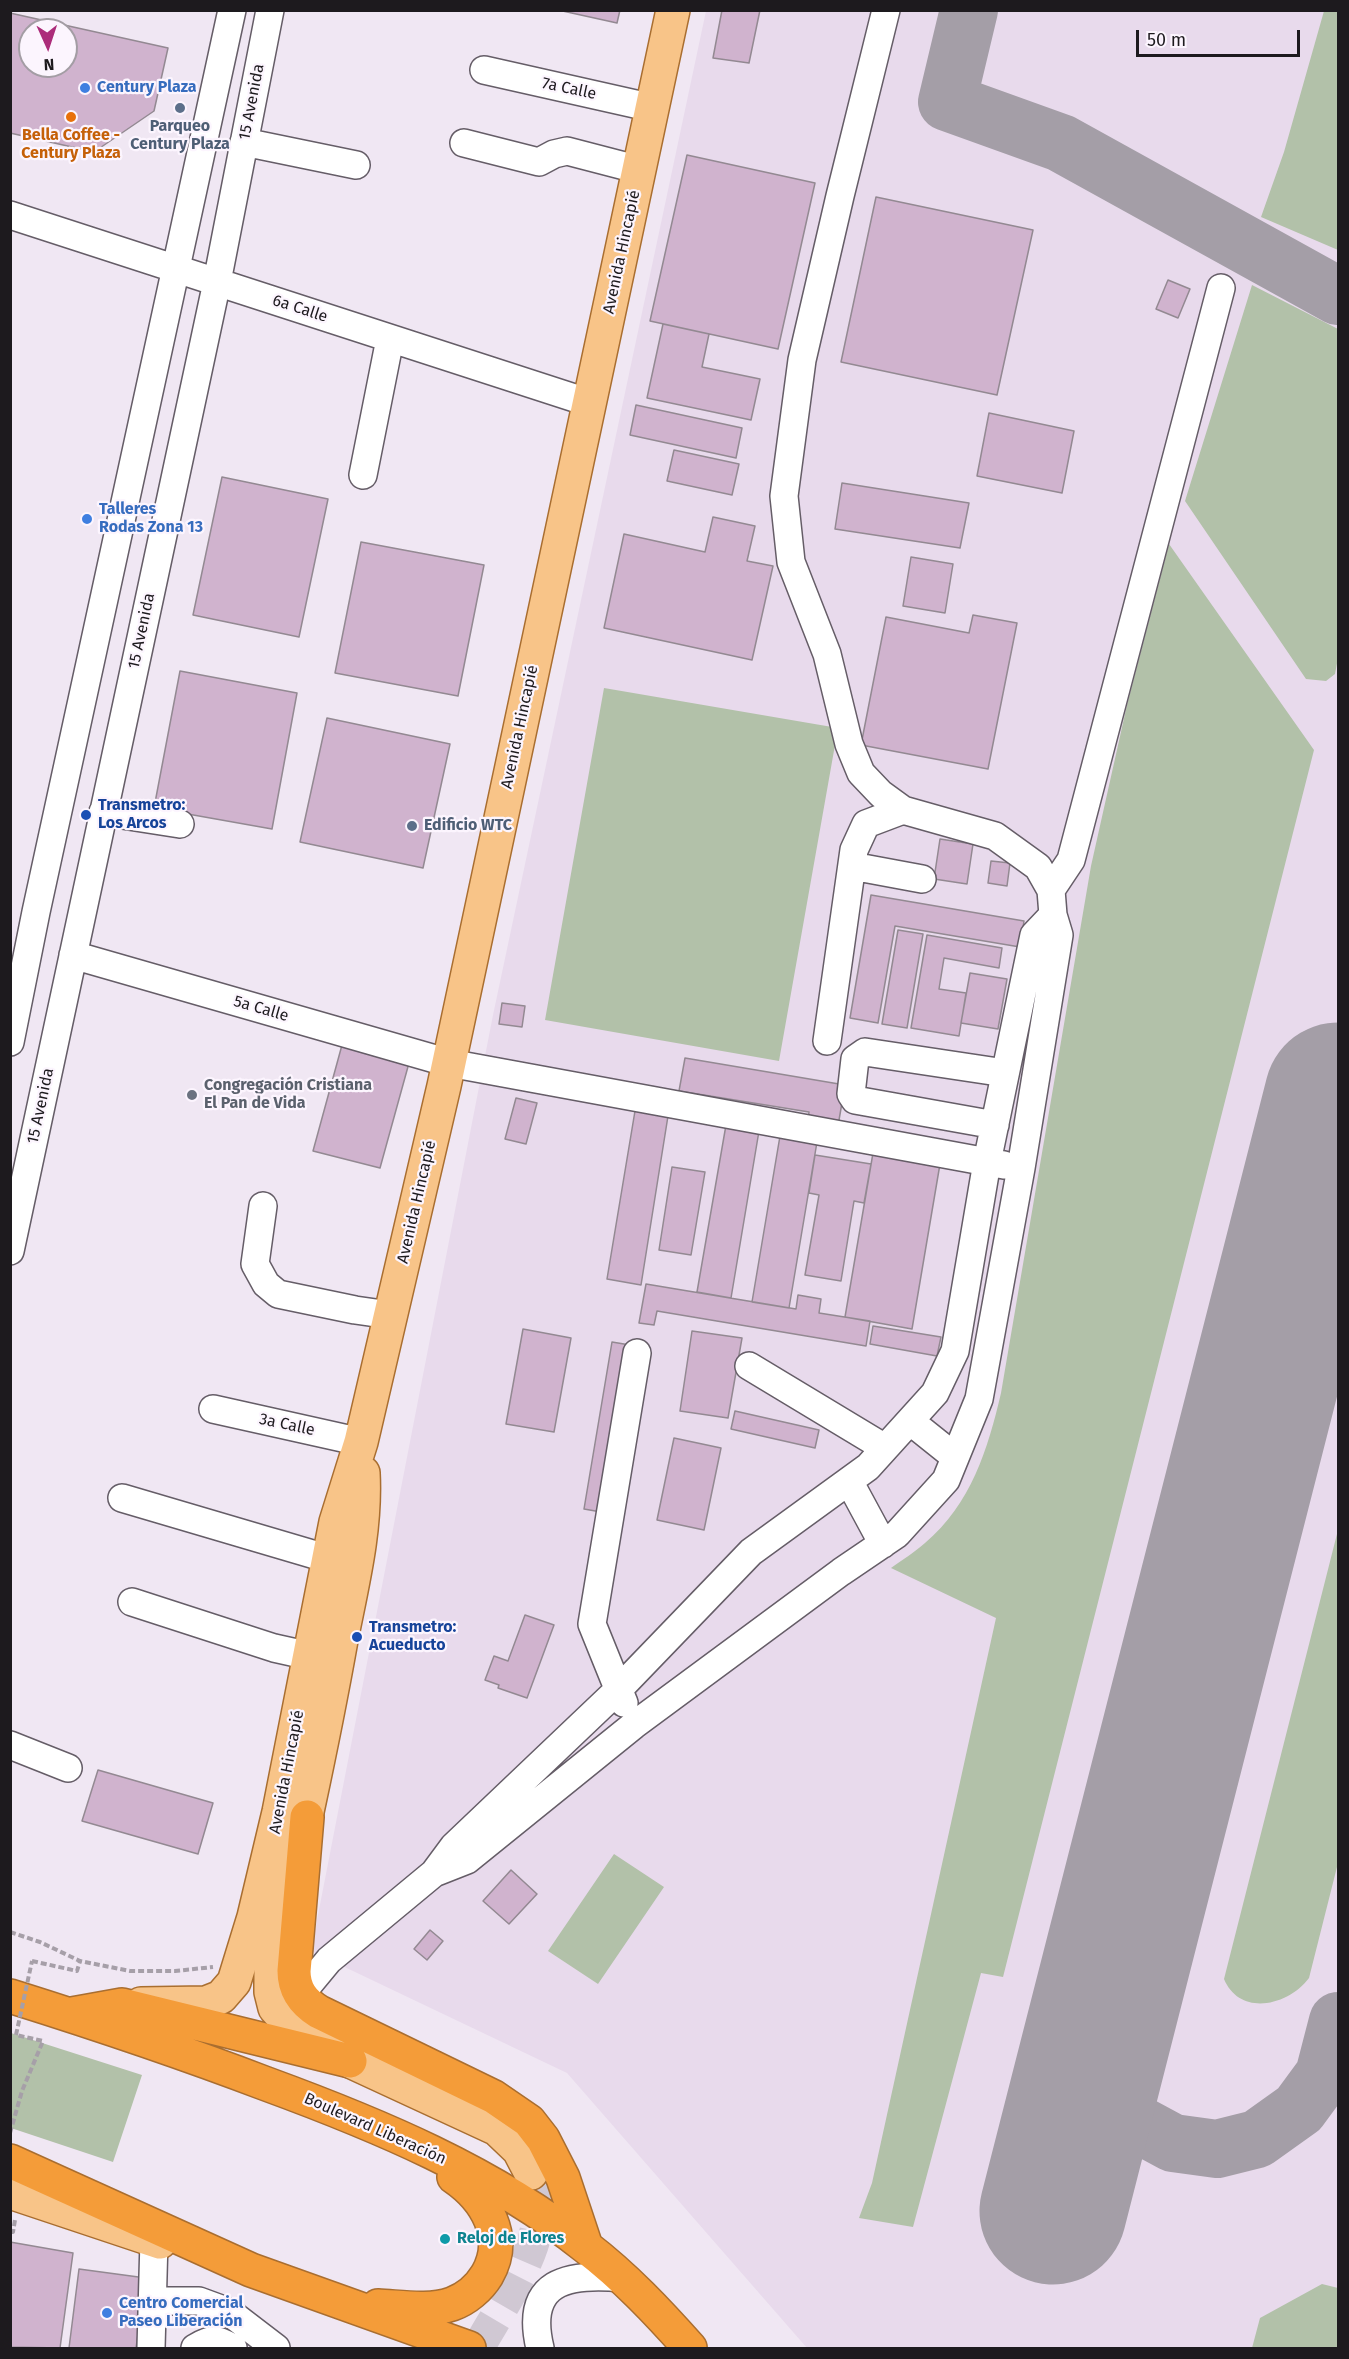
<!DOCTYPE html>
<html>
<head>
<meta charset="utf-8">
<style>
	body { margin:0 }
	#map { position:relative; width:1349px; height:2359px; overflow:hidden; background:#f0e7f3; font-family:"Fira Sans",sans-serif }
	canvas { display:block }
	.frame { position:absolute; inset:0; border:12px solid #1d1a1e; pointer-events:none }
	.north { position:absolute; left:18px; top:18px; width:60px; height:60px; box-sizing:border-box; background:#fcf5fe; border:2px solid #a39da4; border-radius:50%; rotate:177deg; font-size:16px; font-weight:700; line-height:24px; text-align:center; color:#1d1a1e }
	.north::after { content:''; display:block; margin:auto; width:21px; height:27px; background:#ac2c7a; clip-path:polygon(50% 0,100% 100%,50% 72%,0 100%) }
	.scale { position:absolute; left:1136px; top:30px; width:164px; height:27px; box-sizing:border-box; border:3px solid #1d1a1e; border-top:0; padding-left:8px; font-size:18px; line-height:21px; white-space:nowrap; color:#1d1a1e; -webkit-text-stroke:4px #fcf5fe; paint-order:stroke }
</style>
</head>
<body>
<div id="map">
<canvas width="1349" height="2359"></canvas>
<div class="frame"></div>
<div class="north">N</div>
<div class="scale">50 m</div>
</div>
<script>
const ctx = document.querySelector('canvas').getContext('2d');
ctx.lineJoin = 'round';
function fill(path, color) { ctx.fillStyle = color; ctx.fill(path, 'evenodd'); }
function trace(path, color, width, dash) { ctx.strokeStyle = color; ctx.lineWidth = width; ctx.lineCap = dash ? 'butt' : 'round'; ctx.setLineDash(dash || []); ctx.stroke(path); }
function write(font, color, halo, rows, align = 'center') {
  ctx.font = font + ' "Fira Sans",sans-serif'; ctx.lineWidth = 4.5; ctx.setLineDash([]); ctx.textBaseline = 'middle'; ctx.strokeStyle = halo; ctx.fillStyle = color; for (const [text, x, y, turn = 0] of rows) {
    ctx.save(); ctx.translate(x, y); ctx.rotate((+turn || 0) * Math.PI / 180); ctx.textAlign = isNaN(turn) ? turn : align; if (halo) ctx.strokeText(text, 0, 0); ctx.fillText(text, 0, 0); ctx.restore();
  }
}
fill(new Path2D(`
	M706,11H1338V2348H807L567,2073L311,1951L493,1015Z`), '#e8daec');
fill(new Path2D(`
	M1324,11H1338V250L1261,217L1284,152Z
	M1252,285L1338,329V658L1335,674L1326,681L1306,679L1185,501Z
	M1169,544L1314,750L1003,1977L981,1973L913,2227L859,2218L872,2183L996,1618L891,1568C902,1560 915,1552 925,1543C971,1504 988,1449 1001,1393L1091,866L1127,705Z
	M604,688L838,728L779,1061L545,1020Z
	M1338,1530V1863L1309,1978C1288,2006 1240,2017 1224,1979Z
	M614,1854L664,1887L598,1984L548,1951Z
	M11,2033L142,2075L113,2162L11,2128Z
	M1322,2284L1338,2288V2348H1252L1260,2318Z`), '#b2c1a9');
trace(new Path2D(`
	M969,10L947,102L1061,143L1338,296
	M1094,2052L1111,2096L1134,2122L1173,2143L1217,2149L1257,2139L1299,2109L1324,2075L1338,2021`), '#a49ea7', 58);
trace(new Path2D(`
	M1053,2211L1338,1096`), '#a49ea7', 147);
const building = new Path2D(`
	M558,10H620L617,23Z
	M722,10H760L749,63L713,58Z
	M10,13L168,48L154,111L94,152L10,133ZM30,30H66V66H30Z
	M687,155L815,183L778,349L650,321Z
	M876,197L1033,230L997,395L841,362Z
	M1168,280L1190,289L1178,318L1156,309Z
	M663,324L709,334L702,367L760,379L751,420L647,398Z
	M636,405L742,428L736,458L630,435Z
	M989,413L1074,431L1062,493L977,476Z
	M674,450L739,464L732,495L667,481Z
	M222,477L328,499L299,637L193,615Z
	M842,483L969,503L960,548L835,529Z
	M713,517L755,526L747,561L773,566L752,660L604,628L624,534L705,552Z
	M361,542L484,565L458,696L335,673Z
	M911,557L953,564L945,613L903,606Z
	M973,615L1017,623L988,769L861,745L886,617L969,633Z
	M180,671L297,693L272,829L154,808Z
	M327,718L450,744L423,868L300,842Z
	M940,839L973,844L967,884L934,879Z
	M991,861L1010,863L1007,886L988,883Z
	M871,895L1024,921L1020,947L895,926L878,1023L850,1018Z
	M898,930L923,934L907,1028L882,1024Z
	M927,935L1002,948L999,968L944,958L939,989L966,993L959,1036L911,1028Z
	M970,973L1007,979L998,1029L961,1023Z
	M502,1003L525,1006L522,1027L499,1024Z
	M342,1045L409,1063L380,1168L313,1151Z
	M685,1058L845,1085L838,1126L808,1121L809,1112L679,1091Z
	M516,1098L537,1103L526,1144L505,1139Z
	M635,1111L668,1116L641,1285L607,1279Z
	M726,1125L759,1131L731,1298L697,1292Z
	M780,1136L817,1142L789,1308L752,1302Z
	M873,1153L940,1164L912,1329L845,1317Z
	M815,1155L871,1164L864,1203L854,1201L841,1281L805,1275L819,1195L809,1193Z
	M672,1167L705,1172L691,1255L659,1250Z
	M646,1284L796,1309L798,1295L821,1299L819,1313L870,1321L866,1346L657,1311L654,1325L639,1323Z
	M873,1326L941,1337L937,1356L870,1344Z
	M523,1329L571,1338L554,1432L506,1424Z
	M692,1331L742,1338L728,1418L680,1411Z
	M612,1342L630,1345L601,1512L584,1509Z
	M735,1411L819,1430L815,1448L731,1429Z
	M674,1438L721,1448L704,1530L657,1520Z
	M525,1615L554,1625L527,1698L498,1688L499,1685L485,1680L494,1656L508,1661Z
	M98,1770L213,1803L198,1854L82,1821Z
	M511,1870L537,1894L509,1924L483,1901Z
	M430,1930L443,1941L427,1960L414,1949Z
	M10,2242L73,2253L60,2348L10,2347Z
	M79,2269L146,2278L136,2348H69Z`);
fill(building, '#d0b3ce');
trace(building, '#938992', 1.5);
trace(new Path2D(`
	M478,2348C498,2312 538,2255 538,2214C538,2200 534,2186 531,2173`), '#d0c8d3', 33, [33, 16]);
const minor = new Path2D(`
	M484,70L653,108
	M244,142L356,165
	M464,143L539,162L554,154L567,151L640,170
	M10,215L590,403
	M363,475L390,339
	M103,812L180,824
	M852,866L922,879
	M1051,890L1071,860L1221,288
	M73,955L449,1063L1004,1165
	M827,1041L854,850L866,824L903,810
	M10,1042L36,912L232,10
	M995,1125L855,1100L851,1094L855,1059L865,1052L1005,1073
	M263,1206L255,1264L266,1284L278,1294L355,1310L390,1315
	M10,1251L217,282L270,10
	M749,1366L885,1448
	M213,1409L361,1442
	M910,1421L955,1457
	M849,1481L883,1544
	M122,1498L329,1559
	M132,1602L274,1648L310,1656
	M624,1703L592,1624L637,1353
	M10,1745L68,1768
	M434,1873L467,1860L634,1725L841,1572L897,1534L946,1480L979,1399L1021,1168L1059,935L1053,915L1051,890L1038,867L995,836L903,810L881,794L861,773L849,744L827,654L791,562L784,496L802,360L840,196L886,10
	M300,1995L329,1960L434,1873L454,1846L618,1690L751,1552L868,1467L935,1393L955,1351L987,1162L1034,935L1053,915
	M153,2301H199L229,2312L276,2348
	M151,2348L154,2240
	M195,2348C211,2338 216,2338 233,2348
	M540,2348C524,2281 567,2273 622,2278`);
const major = new Path2D(`
	M363,1473C366,1530 352,1584 341,1640C321,1752 296,1863 271,1974V1992L275,2008L293,2028L350,2061L497,2129L519,2150L531,2173
	M141,2004L206,2003L221,1997L234,1982L254,1917L279,1812L336,1522L361,1442L444,1086L673,10
	M10,2192L160,2242`);
const highway = new Path2D(`
	M307,1817L294,1971C294,1990 303,2002 319,2012L494,2097L529,2121L543,2139L563,2178L586,2247
	M10,1996C96,2023 180,2051 264,2083C376,2124 492,2172 586,2247C625,2277 658,2312 690,2348
	M72,2014L122,2005L350,2061
	M10,2161L251,2270L469,2348
	M378,2306C401,2307 429,2312 452,2304C466,2299 479,2288 487,2275C509,2237 486,2199 454,2177`);
trace(minor, '#655d67', 30);
trace(major, '#a96e30', 36);
trace(highway, '#a96e30', 36);
trace(new Path2D(`
	M10,1932L40,1942L80,1961L130,1971H175L213,1967
	M32,1961L77,1971L80,1961
	M10,2133L22,2091L43,2041L16,2035
	M10,2232H13L15,2220`), '#a69fa8', 4, [6, 3]);
trace(minor, '#fff', 27);
trace(major, '#f8c488', 33);
trace(highway, '#f49c39', 33);
trace(new Path2D(`
	M16,2035L32,1961`), '#a69fa8', 4, [6, 3]);
for (const [x, y, r, color] of [
	[85,88,6,"#3f7fe0"],
	[180,108,6,"#5c6f8a"],
	[71,117,6,"#e8710a"],
	[87,519,6,"#3f7fe0"],
	[86,815,6,"#1a4fb4"],
	[412,826,6,"#5c6f8a"],
	[192,1095,6,"#6b7280"],
	[357,1637,6,"#1a4fb4"],
	[445,2239,6,"#0f9aa8"],
	[107,2313,6,"#3f7fe0"]
]) { const dot = new Path2D(); dot.arc(x, y, r, 0, 2 * Math.PI); ctx.fillStyle = color; ctx.fill(dot); trace(dot, '#fcf5fe', 2); }
write('bold 16px', '#366cbe', '#fcf5fe', [
	["Century Plaza",97,88],
	["Talleres",99,510],
	["Rodas Zona 13",99,528],
	["Centro Comercial",119,2304],
	["Paseo Liberación",119,2322]
], 'left');
write('16px', '#1d1a1e', '#fcf5fe', [
	["7a Calle",569,89,12],
	["15 Avenida",252,102,-79],
	["Avenida Hincapié",622,252,-78],
	["6a Calle",300,309,18],
	["15 Avenida",142,631,-78],
	["Avenida Hincapié",520,727,-78],
	["5a Calle",261,1009,16],
	["15 Avenida",41,1106,-78],
	["Avenida Hincapié",417,1202,-77],
	["3a Calle",287,1425,12],
	["Avenida Hincapié",287,1772,-79],
	["Boulevard Liberación",375,2129,24]
]);
write('bold 16px', '#4e5e75', '#fcf5fe', [
	["Parqueo",180,127],
	["Century Plaza",180,145],
	["Edificio WTC",424,826,"left"]
]);
write('bold 16px', '#c56008', '#fcf5fe', [
	["Bella Coffee -",71,136],
	["Century Plaza",71,154]
]);
write('bold 16px', '#164399', '#fcf5fe', [
	["Transmetro:",98,806],
	["Los Arcos",98,824],
	["Transmetro:",369,1628],
	["Acueducto",369,1646]
], 'left');
write('bold 16px', '#5b616d', '#fcf5fe', [
	["Congregación Cristiana",204,1086],
	["El Pan de Vida",204,1104]
], 'left');
write('bold 16px', '#0d838f', '#fcf5fe', [
	["Reloj de Flores",457,2239]
], 'left');
</script>
</body>
</html>
